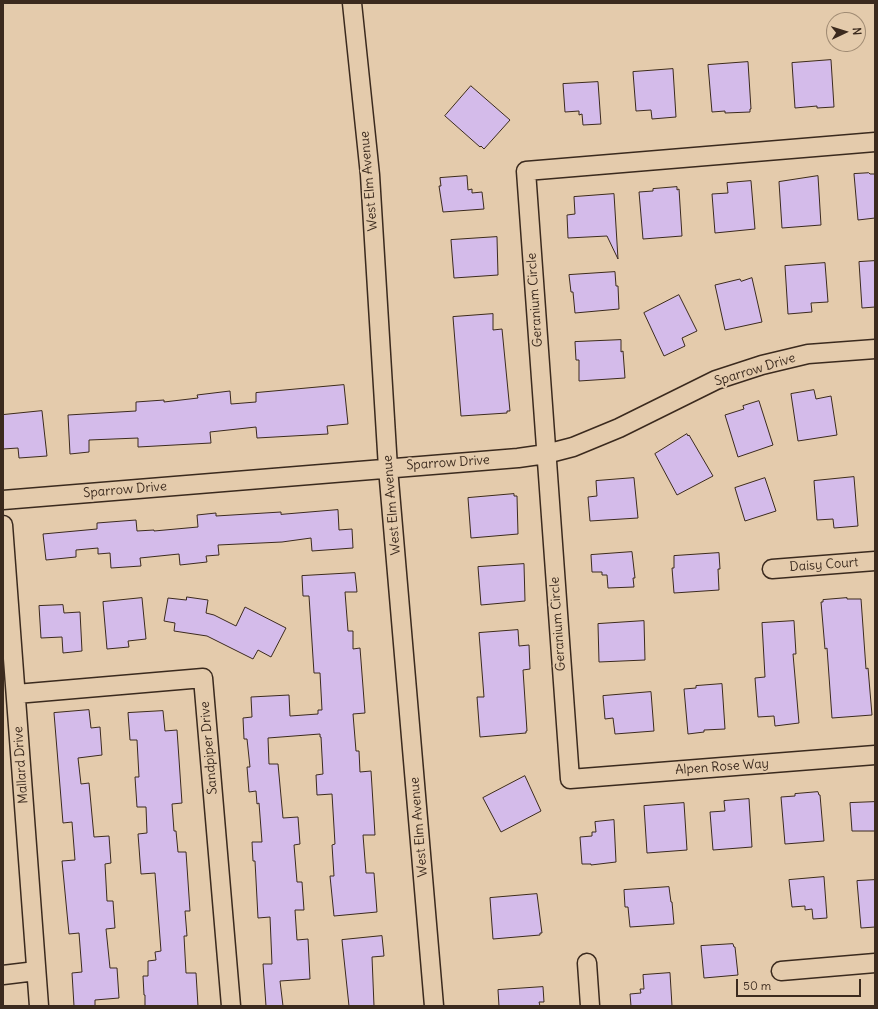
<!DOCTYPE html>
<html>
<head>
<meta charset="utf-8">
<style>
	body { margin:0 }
	#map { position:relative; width:878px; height:1009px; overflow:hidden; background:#e4cbac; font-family:Delius,sans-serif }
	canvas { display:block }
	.frame { position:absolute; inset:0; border:4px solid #3b2a1e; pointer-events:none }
	.north { position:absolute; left:826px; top:12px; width:40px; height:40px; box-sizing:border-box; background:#e4cbac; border:1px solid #a08b73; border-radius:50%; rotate:86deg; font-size:11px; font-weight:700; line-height:16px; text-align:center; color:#3b2a1e }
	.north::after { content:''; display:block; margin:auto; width:14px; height:18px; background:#3b2a1e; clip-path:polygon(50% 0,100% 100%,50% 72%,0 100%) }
	.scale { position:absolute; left:736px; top:979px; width:125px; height:18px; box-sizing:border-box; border:2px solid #3b2a1e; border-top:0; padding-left:5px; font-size:12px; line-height:14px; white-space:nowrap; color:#3b2a1e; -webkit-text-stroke:3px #e4cbac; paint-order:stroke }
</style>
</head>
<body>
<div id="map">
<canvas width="878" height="1009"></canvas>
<div class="frame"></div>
<div class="north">N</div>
<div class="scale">50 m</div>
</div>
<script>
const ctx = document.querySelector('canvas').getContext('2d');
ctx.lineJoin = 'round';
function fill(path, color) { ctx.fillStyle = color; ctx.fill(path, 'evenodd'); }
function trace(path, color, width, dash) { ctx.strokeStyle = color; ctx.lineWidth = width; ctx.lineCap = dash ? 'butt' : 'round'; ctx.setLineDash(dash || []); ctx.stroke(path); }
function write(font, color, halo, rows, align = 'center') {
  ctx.font = font + ' Delius,sans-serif'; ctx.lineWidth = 4; ctx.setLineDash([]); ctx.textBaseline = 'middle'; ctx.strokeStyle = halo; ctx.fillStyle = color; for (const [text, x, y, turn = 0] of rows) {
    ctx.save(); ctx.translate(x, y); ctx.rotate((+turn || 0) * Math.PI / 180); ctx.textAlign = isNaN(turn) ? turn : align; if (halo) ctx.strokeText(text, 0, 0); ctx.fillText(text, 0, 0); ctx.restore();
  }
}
const building = new Path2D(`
	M831,60L834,107L817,108V106L795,108L792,63Z
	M748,62L751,109H750V112L725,113V111L712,112L708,65Z
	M673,69L676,117L652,119L651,110L636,111L633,72Z
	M598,82L601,124L583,125L582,114L579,115V111L565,112L563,84Z
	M471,86L510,120L484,149L481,146L480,147L445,116Z
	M869,173L870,174H875V218L858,220L854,174Z
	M467,176L468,190L472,189V193L482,192L484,209L443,212L439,186H441L440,178Z
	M818,176L821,225L782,228L779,182Z
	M751,181L755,229L715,233L712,194L728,193L727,183Z
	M677,187V190L679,189L682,236L643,239L639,192L653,191V189Z
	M614,194L618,259L607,236L568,238L567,215L575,214L574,197Z
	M497,237L498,275L454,278L451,240Z
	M875,261V307L862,308L859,262Z
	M825,263L828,302L811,303L812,312L788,314L785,266Z
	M615,272L616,286H618L619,309L575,313L573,292H571L569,275Z
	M752,278L762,322L725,330L715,285L740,279L741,281Z
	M679,295L697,331L682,338L685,346L664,356L644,313Z
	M493,314V330L502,329L510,411H507V413L461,416L453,317Z
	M621,340V352L623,351L625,378L579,381V360H576L575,342Z
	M344,385L348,424L327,426L328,434L257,438L256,427L210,432L211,443L138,447V438L89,440V452L70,454L68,415L136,411V402L164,400V402L198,398L197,395L230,391L231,404L256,402V393Z
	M814,390L816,399L831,396L837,435L798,441L791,394Z
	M759,401L773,445L738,457L725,415L744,409L743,406Z
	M42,411L47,456L19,458L18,448L3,449V415Z
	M687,434L688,436L689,435L713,476L677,495L655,454Z
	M854,477L858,526L834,528L833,519L817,520L814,481Z
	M634,478L638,518L590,521L588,497L597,496L596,481Z
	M765,478L776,511L745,521L735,488Z
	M514,494V496H517L518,534L471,538L468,498Z
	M338,510L339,530L352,529L353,548L312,551L311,538L282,542L218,545L219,555L206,556L207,562L180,565L179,554L140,558L141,566L111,568L110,553L98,554V548L76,550V557L46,560L43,534L97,529V523L136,520L137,531L154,530V531L198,527L197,515L216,513V516L281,512V514Z
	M632,552L635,578H633L634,587L608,588L607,575H602V572H592L591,555Z
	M719,553L720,569H718L719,590L674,593L672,568H674V556Z
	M524,564L525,601L481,605L478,567Z
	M355,573L357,592H345L348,631H353V649L360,648L365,713L353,714L356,751H359L360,772L371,771L375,835H363L366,873H374L377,912L334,916L330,876H334L332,845L335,844L332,794L317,795L316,775L323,774L321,737H320V734L268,738L269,764H278L283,818L298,817L300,844L294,845L297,882H302L304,910H295L297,940L308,939L310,979L280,981L283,1006H266L263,964H272L270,917L258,918L255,861H253L252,842H262L259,803L257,804L256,791L249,792L247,767H250L247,739H244L243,718L252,717L251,697L289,695L290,716L318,714V710H322L320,673H314L309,596H303L302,576Z
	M187,597L208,600L206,613L214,615L236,626L245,607L286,628L271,657L258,650L253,659L207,636L174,631L175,623L164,621L168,598L186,600Z
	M142,598L146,639L128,641L129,647L107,649L103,602Z
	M847,598V599H861L866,669L868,668L872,715L832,718L827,648L825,649L821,602H823V600Z
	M63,605L64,613L80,612L82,651L63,653L62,637L41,638L39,606Z
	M644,621L645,660L599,662L598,624Z
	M794,621L796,654H793L799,723L775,726L774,716L758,717L755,678L765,677L762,623Z
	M518,630L519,646L529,645L530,669L523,670L527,731H526V733L480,737L477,697H484L479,633Z
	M722,684L725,729L704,730V732L688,734L684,689L696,688V686Z
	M651,692L654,731L615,734L613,718L605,719L603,696Z
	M89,710L91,728L100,727L102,755L78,758L81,784L89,783L94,837L109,836L111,863L105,864L107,901H113L115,928L106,929L110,968H117L119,998L95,1000V1006H74L72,973L82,972L79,933L69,934L62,861L75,860L72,822L63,823L54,713Z
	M163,711L165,731L177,730L182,803L172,804L174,831H176L178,852H186L190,911H185L187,936H184L186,973H196L198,1006H145V995H144L143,976H148V961L156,960L155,952L161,951L155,873L141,874L138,834L147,833L146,807H137L135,777H139L137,740H130L128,713Z
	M525,776L541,811L501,832L483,798Z
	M818,792L819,795H820L824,841L785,844L781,797L795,796V794Z
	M749,799L752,847L713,850L710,812L725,811L724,801Z
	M875,802V831H852L850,803Z
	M684,803L687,850L647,853L644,806Z
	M614,820L616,862L591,865V864H582L580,837L592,836V832H596L595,822Z
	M824,877L827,918L813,919L812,909L805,910V906L792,907L789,880Z
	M875,880V927L861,928L857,881Z
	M669,887L671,902H672L674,924L630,927L628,907H625L624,890Z
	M537,894L542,933H540V935L493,939L490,898Z
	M382,936L384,956L372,957L374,1006H349L342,940Z
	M733,944L734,947H735L738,975L704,978L701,946Z
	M670,973L672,1006H631L630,994L641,993L640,989H644L643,975Z
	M543,987L544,1002H539L540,1006H499L498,990Z`);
fill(building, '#d4bbea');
trace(building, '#3b2a1e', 1);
const minor = new Path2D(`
	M352,3L370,175L388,468L434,1006
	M875,142L526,171L570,779L875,755
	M3,500L518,458L546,454L573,447L619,428L716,380L762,365L808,354L875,349
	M3,525L39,1006
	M772,569L875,561
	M16,694L203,678L231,1006
	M587,963L590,1006
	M781,971L875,963
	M3,975L36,971`);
trace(minor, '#3b2a1e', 21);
trace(minor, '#e4cbac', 18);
write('13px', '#3b2a1e', '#e4cbac', [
	["West Elm Avenue",369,181,-95],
	["Geranium Circle",535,300,-94],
	["Sparrow Drive",755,370,-17],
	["Sparrow Drive",448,463,-4],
	["Sparrow Drive",125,490,-5],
	["West Elm Avenue",392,505,-95],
	["Daisy Court",824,565,-4],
	["Geranium Circle",558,624,-94],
	["Sandpiper Drive",209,748,-95],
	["Mallard Drive",21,765,-94],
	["Alpen Rose Way",722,767,-4],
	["West Elm Avenue",419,827,-95]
]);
</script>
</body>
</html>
